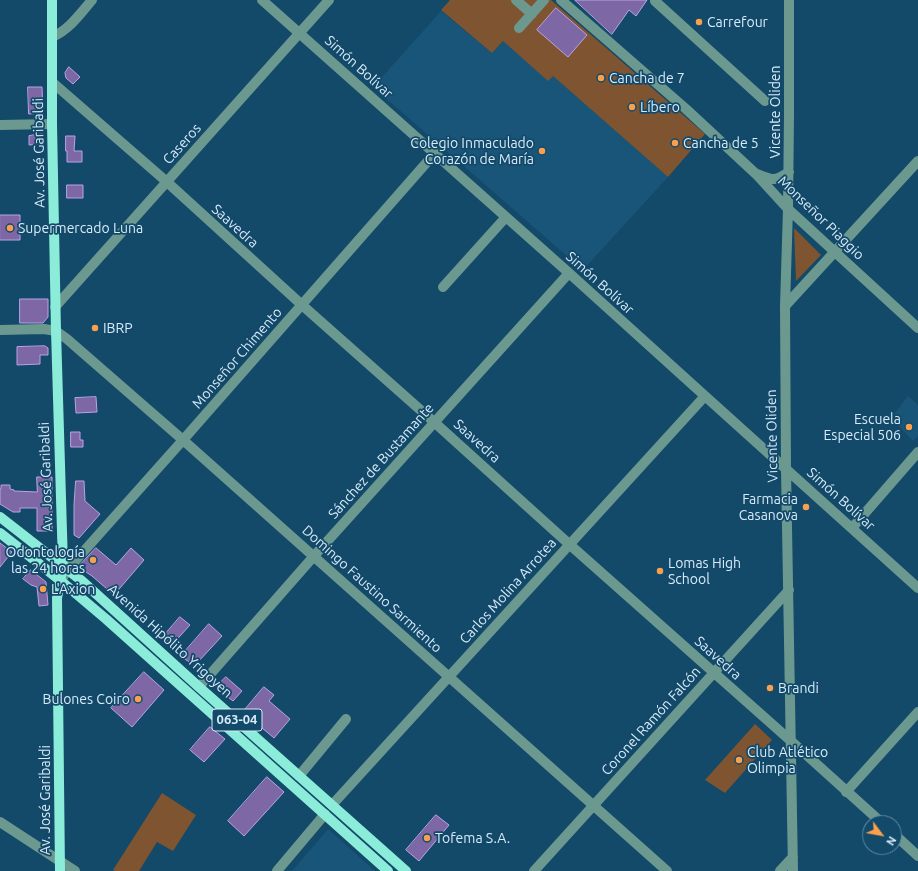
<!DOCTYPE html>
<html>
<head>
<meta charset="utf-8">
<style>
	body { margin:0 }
	#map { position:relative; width:918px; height:871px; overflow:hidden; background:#134969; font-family:Ubuntu,sans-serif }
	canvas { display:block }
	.north { position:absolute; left:862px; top:815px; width:40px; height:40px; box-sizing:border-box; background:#134969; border:1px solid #618aa3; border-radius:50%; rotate:122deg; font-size:11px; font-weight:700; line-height:16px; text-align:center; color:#d7ebfa }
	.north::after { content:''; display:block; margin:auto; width:14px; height:18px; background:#fa9f4e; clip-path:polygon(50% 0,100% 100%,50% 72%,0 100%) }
</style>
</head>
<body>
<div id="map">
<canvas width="918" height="871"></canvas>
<div class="north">N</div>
</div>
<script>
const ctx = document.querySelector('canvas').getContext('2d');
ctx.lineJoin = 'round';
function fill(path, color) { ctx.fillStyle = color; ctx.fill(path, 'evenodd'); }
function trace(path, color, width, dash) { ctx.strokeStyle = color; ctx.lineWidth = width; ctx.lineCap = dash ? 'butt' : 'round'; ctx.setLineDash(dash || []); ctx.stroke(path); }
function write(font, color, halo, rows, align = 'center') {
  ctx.font = font + ' Ubuntu,sans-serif'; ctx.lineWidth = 3.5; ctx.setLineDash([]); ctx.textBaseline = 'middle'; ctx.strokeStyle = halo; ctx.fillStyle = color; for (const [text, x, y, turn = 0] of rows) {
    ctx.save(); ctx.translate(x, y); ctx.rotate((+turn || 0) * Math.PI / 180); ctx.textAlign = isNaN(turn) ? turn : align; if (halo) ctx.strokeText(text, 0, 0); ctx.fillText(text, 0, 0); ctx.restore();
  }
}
fill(new Path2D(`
	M441,11L492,53L503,41L548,80L553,76L668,177L583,270L373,87Z
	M908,396L918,405V436L913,441L891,418Z
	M328,829L375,871H292Z`), '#185579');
fill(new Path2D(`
	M450,0H551L705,134L668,177L553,76L548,81L503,41L492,53L441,10Z
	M794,228L821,255L796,281Z
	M755,724L772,740L725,793L705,780Z
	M162,793L196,815L173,851L157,842L139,871H115L113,870Z`), '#7f5430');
const building = new Path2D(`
	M575,0H647L636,16L629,10L612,34Z
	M556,8L587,35L568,57L537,30Z
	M69,67L80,77L73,84L66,78L65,73Z
	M28,87H42L43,113L29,114Z
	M43,134L44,144L29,145V136Z
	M66,136H75L74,151H82V162H67V151H66Z
	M67,185H83V198H67Z
	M0,215H20V240H0Z
	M20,299H48V317L43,323H20Z
	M45,346L48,348V355H40V364L17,365V347Z
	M96,397L97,412L76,413L75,398Z
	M71,432H80V440H83V447H71Z
	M37,477H52V531H37V508H20V512H13L0,504V489H1V485H10V489L14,490V491L37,492Z
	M76,481H84L85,501L100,514L79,538L74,535V505Z
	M0,543L12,552L0,567Z
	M96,548L116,565L131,548L144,560L114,595L92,576L80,568V565Z
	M31,570L46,582L48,605L39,606L37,587L31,585L23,579Z
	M180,617L190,625L171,646L162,638Z
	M209,624L222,636L198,662H189L181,656Z
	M144,672L164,690L132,727L111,708Z
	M226,677L242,691L233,701L219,690L218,685Z
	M264,687L274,695L269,701L290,719L274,738L243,712Z
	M210,727L225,739L204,762L190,750Z
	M267,777L284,792L244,836L228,821Z
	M436,815L449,825L419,861L406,850Z`);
fill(building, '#7d67a5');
trace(building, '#baa3e6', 1);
trace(new Path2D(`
	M262,0L569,273L705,396L918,588
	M516,0L532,14
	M561,0L686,109L756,174L788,209L918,328
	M789,0V114L788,209L785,306L786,469L793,871
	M655,1L765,101
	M519,28L544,0
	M52,37C69,30 80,14 92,0
	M52,82L167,182L302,305L434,422L569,544L791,741L882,823
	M0,125L52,124
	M757,174C773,180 774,182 789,172
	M443,287L506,217
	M785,306L918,161
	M55,307L329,0
	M0,330L44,329L56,331L67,339L183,440L667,871
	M852,528L918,452
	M63,577L68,569L183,440L435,153
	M199,687L314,556L569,273
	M299,776L346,719
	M846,792L918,712
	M332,805L705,396
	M0,822L75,871
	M894,834L918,856
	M277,871L325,814
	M534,871L789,590
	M780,871L793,857`), '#6c998f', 10);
trace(new Path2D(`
	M52,0V124L56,331L63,565L57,598L60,871
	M0,517L82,581L199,687L406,871
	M0,533L61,581L106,619L388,871`), '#8becd9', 10);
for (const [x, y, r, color] of [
	[699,22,4,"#fa9f4e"],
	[601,78,4,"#fa9f4e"],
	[632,107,4,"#fa9f4e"],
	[675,143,4,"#fa9f4e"],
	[542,151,4,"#fa9f4e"],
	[10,228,4,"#fa9f4e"],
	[95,328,4,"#fa9f4e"],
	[909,427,4,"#fa9f4e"],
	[806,507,4,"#fa9f4e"],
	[93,560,4,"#fa9f4e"],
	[660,571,4,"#fa9f4e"],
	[43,589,4,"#fa9f4e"],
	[770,688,4,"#fa9f4e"],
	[138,699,4,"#fa9f4e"],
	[739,760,4,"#fa9f4e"],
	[427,838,4,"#fa9f4e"]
]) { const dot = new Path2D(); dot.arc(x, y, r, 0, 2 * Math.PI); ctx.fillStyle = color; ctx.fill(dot); trace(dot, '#134969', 1.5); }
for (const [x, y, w] of [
	[237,720,50]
]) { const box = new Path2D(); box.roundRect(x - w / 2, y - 11, w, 22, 3); ctx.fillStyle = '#134969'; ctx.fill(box); trace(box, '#d7ebfa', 1); }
write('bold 13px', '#d7ebfa', null, [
	["063-04",237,720]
]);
write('14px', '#d7ebfa', '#134969', [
	["Carrefour",707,22],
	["Cancha de 7",609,78],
	["Líbero",640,107],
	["Colegio Inmaculado",534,143,"right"],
	["Corazón de María",534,159,"right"],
	["Cancha de 5",683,143],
	["Supermercado Luna",18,228],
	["IBRP",103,328],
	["Escuela",901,419,"right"],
	["Especial 506",901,435,"right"],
	["Farmacia",798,499,"right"],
	["Casanova",798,515,"right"],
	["Odontología",85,552,"right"],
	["las 24 horas",85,568,"right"],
	["Lomas High",668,563],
	["School",668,579],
	["L'Axion",51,589],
	["Brandi",778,688],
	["Bulones Coiro",130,699,"right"],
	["Club Atlético",747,752],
	["Olimpia",747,768],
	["Tofema S.A.",435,838]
], 'left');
write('14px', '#d7ebfa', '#134969', [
	["Simón Bolívar",359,67,42],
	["Vicente Oliden",775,112,-90],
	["Caseros",182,144,-48],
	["Av. José Garibaldi",39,153,-91],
	["Monseñor Piaggio",821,218,44],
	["Saavedra",235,226,42],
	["Simón Bolívar",600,283,42],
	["Monseñor Chimento",237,358,-49],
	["Vicente Oliden",772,436,-91],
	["Saavedra",477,441,42],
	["Sánchez de Bustamante",381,461,-48],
	["Av. José Garibaldi",46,477,-92],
	["Simón Bolívar",841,499,42],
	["Domingo Faustino Sarmiento",372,589,42],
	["Carlos Molina Arrotea",508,591,-48],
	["Avenida Hipólito Yrigoyen",170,641,42],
	["Saavedra",718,658,42],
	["Coronel Ramón Falcón",651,721,-48],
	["Av. José Garibaldi",45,800,-90]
]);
</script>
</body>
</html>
